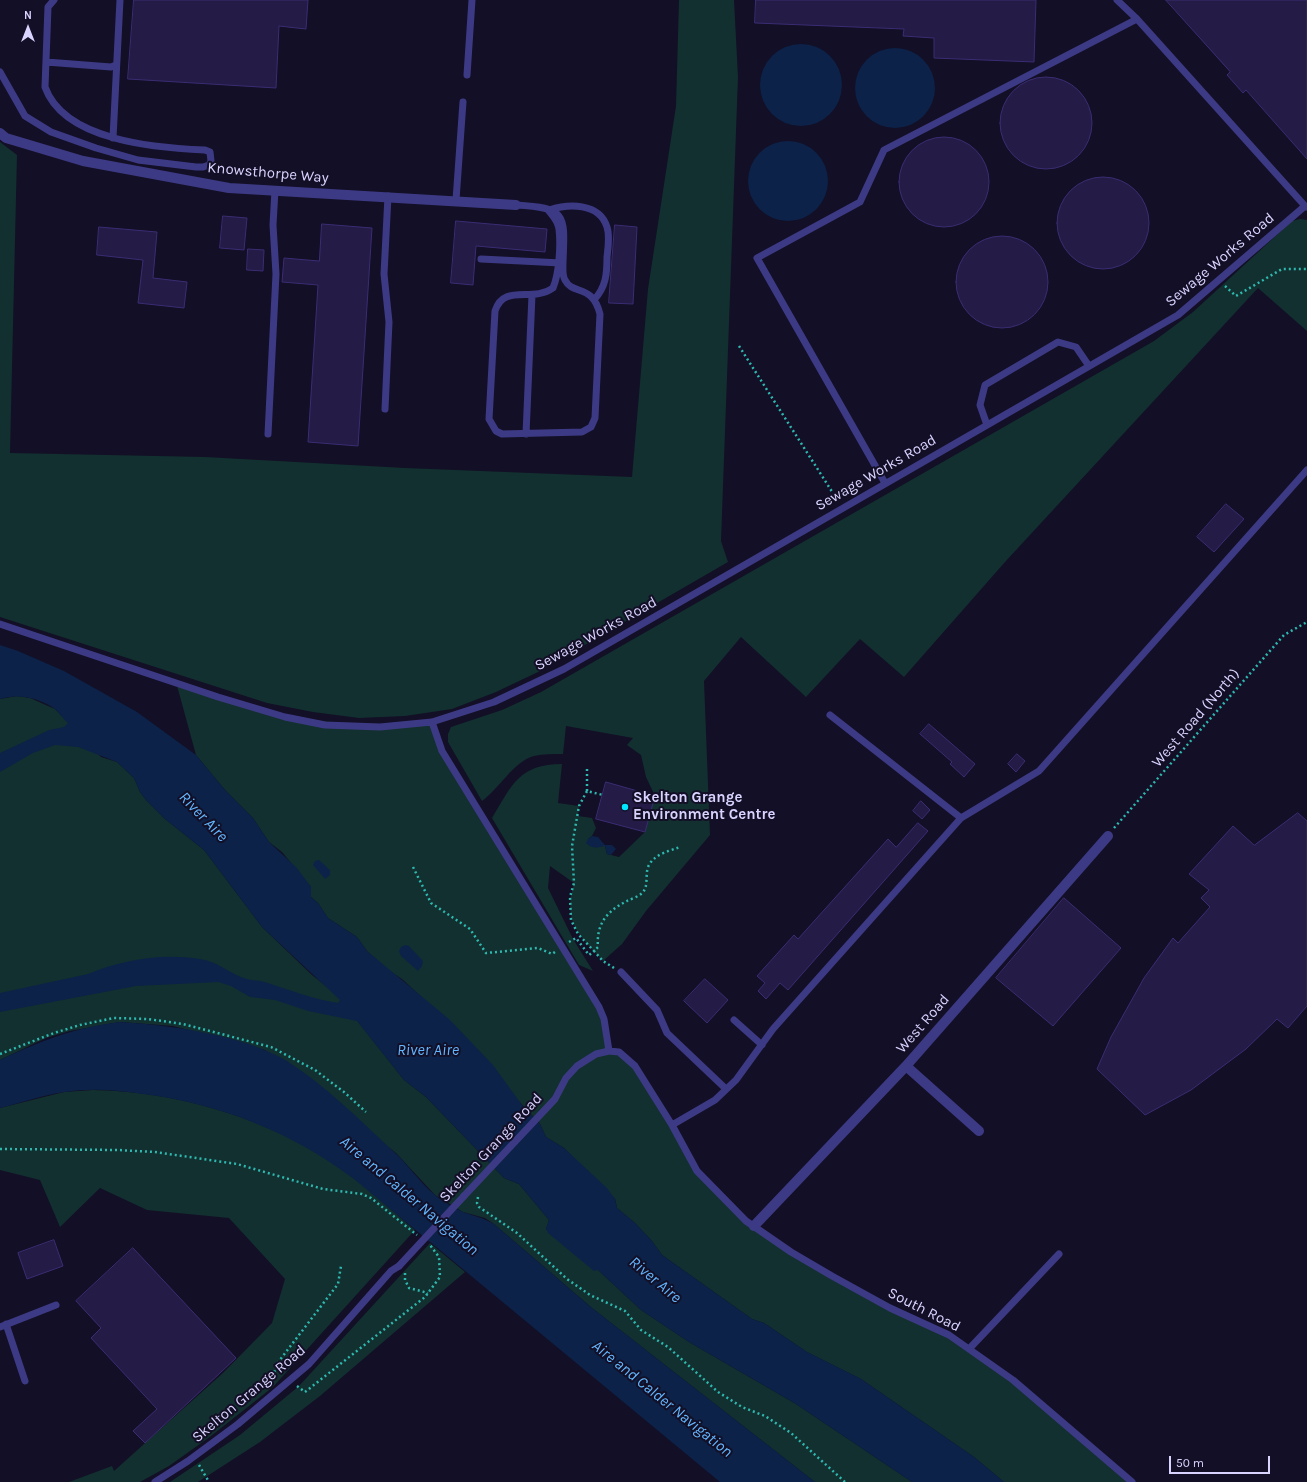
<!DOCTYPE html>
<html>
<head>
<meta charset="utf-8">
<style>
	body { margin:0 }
	#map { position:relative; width:1307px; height:1482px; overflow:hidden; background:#130f26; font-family:Karla,sans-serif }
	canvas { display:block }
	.north { position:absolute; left:8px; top:8px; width:40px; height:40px; -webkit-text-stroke:3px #130f26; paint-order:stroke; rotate:0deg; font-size:11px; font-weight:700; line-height:16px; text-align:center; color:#d9d4ff }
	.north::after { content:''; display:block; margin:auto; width:14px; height:18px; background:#d9d4ff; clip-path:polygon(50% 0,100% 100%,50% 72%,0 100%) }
	.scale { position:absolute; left:1169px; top:1456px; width:101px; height:18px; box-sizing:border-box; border:2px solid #d9d4ff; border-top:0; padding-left:5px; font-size:12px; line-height:14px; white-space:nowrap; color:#d9d4ff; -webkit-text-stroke:3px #130f26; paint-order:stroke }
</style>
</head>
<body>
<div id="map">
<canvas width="1307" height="1482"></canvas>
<div class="north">N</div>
<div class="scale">50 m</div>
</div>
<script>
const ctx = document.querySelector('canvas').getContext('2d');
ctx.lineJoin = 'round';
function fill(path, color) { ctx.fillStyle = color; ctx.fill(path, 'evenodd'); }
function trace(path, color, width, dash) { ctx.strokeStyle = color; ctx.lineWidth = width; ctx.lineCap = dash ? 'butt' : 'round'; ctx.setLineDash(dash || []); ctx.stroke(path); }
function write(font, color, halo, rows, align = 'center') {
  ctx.font = font + ' Karla,sans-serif'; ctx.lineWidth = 4; ctx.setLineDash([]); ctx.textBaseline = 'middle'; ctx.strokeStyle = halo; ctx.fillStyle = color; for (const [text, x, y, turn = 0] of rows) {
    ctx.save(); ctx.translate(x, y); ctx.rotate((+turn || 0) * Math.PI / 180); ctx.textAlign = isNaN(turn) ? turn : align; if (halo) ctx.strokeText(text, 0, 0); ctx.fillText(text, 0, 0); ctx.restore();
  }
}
fill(new Path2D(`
	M679,0H734L738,77L721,541L728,562L538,672L496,692L452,709L405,716L359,718L313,712L267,703L0,617V142L17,155L10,453L205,457L405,468L632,477L648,289L676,106Z
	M1300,219L1307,220V331L1258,288L1005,562L904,677L860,639L806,697L741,637L704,681L710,835L646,911L622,944L603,961C578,934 563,923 574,883L550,866L548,888L573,939L593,971L579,965L492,818C512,785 519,764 562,764L558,803L579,806L578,816L592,818L596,828L592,836L588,839L605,846L607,854L619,857L645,832L655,796L646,777L641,755L627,745L633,738L566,726L563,754C554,754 543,754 534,756C513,762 500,788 482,801L448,742V734L451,727L502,710L541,692L1154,341L1193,312L1292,221Z
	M176,682L285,717L380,727L432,722L442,751L599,1007L609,1051L628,1058L697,1171L746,1221L791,1252L949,1335L1013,1380L1132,1482H1004L974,1457L861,1379L807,1352L764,1323L752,1319L662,1255L652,1241L635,1223L617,1208L615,1199L564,1148L546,1137L540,1124L427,1002L402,979L385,968L367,951L357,937L328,918L318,903L311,897V887L282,852L269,842L253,818L225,790L196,755Z
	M17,696L30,698L55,709L101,757L117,762L134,778L140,792L146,800L165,819L204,850L262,927L312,975L336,994L404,1080L426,1097L504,1178L519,1184L549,1220L546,1229L598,1270L641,1310L689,1342L796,1404L912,1482H815L592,1308L494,1224L485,1218L463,1212L435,1195L396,1153L265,1050L173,1026L120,1022L70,1031L46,1038L0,1060V699Z
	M93,1090C172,1091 255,1115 323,1156C356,1177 385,1205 415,1230L273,1387L211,1436L169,1466L140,1482H69L112,1466L114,1471L223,1373L272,1323L285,1279L229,1218L147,1210L100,1188L60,1227L40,1180L0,1170V1108L64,1092Z
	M430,1243L465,1272L320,1396L260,1442L198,1482H170L240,1435L299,1386Z`), '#12302f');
fill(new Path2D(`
	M760 85a41 41 0 1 1 82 0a41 41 0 1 1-82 0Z
	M855 88a40 40 0 1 1 80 0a40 40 0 1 1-80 0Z
	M748 181a40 40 0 1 1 80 0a40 40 0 1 1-80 0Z
	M0,645L18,651L64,671L137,712L196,755L225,790L253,818L269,842L297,868L311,887V897L318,903L328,918L357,937L367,951L449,1019L493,1065L522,1105L540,1124L546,1137L564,1148L607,1188L615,1199L617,1208L635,1223L652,1241L662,1255L752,1319L764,1323L807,1352L861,1379L974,1457L1004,1482H912L796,1404L689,1342L641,1310L598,1270L594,1271L548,1233L546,1229L549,1220L519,1184L504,1178L426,1097L404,1080L357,1021L308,1011L275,1000L250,997L231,986L218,982L136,986L0,1012V993L88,974C123,959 167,952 205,960C221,964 232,975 247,979C253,981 259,980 265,982C289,990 313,999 338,1003L340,1000L262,927L204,850L165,819L146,800L140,792L134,778L117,762L78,747L55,745L33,753L0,772V753L49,730L64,727L68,723C63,719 59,712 55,709C40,698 18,693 0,699Z
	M592,836L598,837L605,845H612L616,849L611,855L607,854L605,846C597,848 592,849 586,843L588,839Z
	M319,860L330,870V875L325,879L313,865L315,861Z
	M405,945L409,946L423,961L422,966L418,971L401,956L399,951L401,947Z
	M120,1022C171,1025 243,1035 287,1061C326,1086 359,1119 393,1151C408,1164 419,1182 435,1195C442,1201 454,1208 463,1212C474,1216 484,1218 494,1224L592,1308L815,1482H720L354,1179C291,1132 221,1104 143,1094C117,1090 91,1088 65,1092C43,1095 21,1103 0,1108V1060C44,1040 72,1028 120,1022Z`), '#0c2248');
const building = new Path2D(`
	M134,0H308L306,29L279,26L276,88L128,79Z
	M756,0H1036L1034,62L934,58V38L903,36L904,29L755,23Z
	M1166,0H1307V159L1246,90L1243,93L1227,75L1230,72Z
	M1000 123a46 46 0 1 1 92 0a46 46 0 1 1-92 0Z
	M899 182a45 45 0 1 1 90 0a45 45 0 1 1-90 0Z
	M1057 223a46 46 0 1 1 92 0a46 46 0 1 1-92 0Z
	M223,216L247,218L244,250L220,248Z
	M456,221L547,229L545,252L476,246L473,285L451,283Z
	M322,224L372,228L358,446L308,442L318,285L282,282L284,258L319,261Z
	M615,225L637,227L633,304L609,303Z
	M99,227L157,232L153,278L187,282L184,308L138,303L143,260L97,255Z
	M956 282a46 46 0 1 1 92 0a46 46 0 1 1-92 0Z
	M248,249L264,250L263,271L247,270Z
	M1226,504L1244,519L1214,552L1197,537Z
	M929,724L975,764L964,777L950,764L952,762L920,734Z
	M1017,754L1025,761L1016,772L1008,764Z
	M606,782L655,796L645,832L596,819Z
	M921,801L930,810L922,819L913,811Z
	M1298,813L1307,821V1006L1288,1028L1277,1019L1246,1049L1191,1090L1145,1115L1097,1069L1111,1037L1144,978L1173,938L1178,943L1210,907L1201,898L1209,890L1189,874L1233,826L1254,845Z
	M918,823L928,831L788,990L780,983L766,999L758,991L765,983L757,976L794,935L798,939L888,839L896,847Z
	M1064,898L1121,948L1053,1026L996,978Z
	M705,979L728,1000L707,1023L684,1001Z
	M54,1240L63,1266L27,1279L18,1253Z
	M133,1248L236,1358L145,1443L133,1431L157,1409L91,1338L101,1328L76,1301Z`);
fill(building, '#241b47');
trace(building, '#3b2d73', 1);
trace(new Path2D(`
	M1225,286L1236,296L1282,269H1307
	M739,346L838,501
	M587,791V766
	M1114,828L1284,635L1307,622
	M413,867L431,903L470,929L486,953L538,948L552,954L555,952
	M569,942L576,938L589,955L594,951L578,934L571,920L570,897L574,883L572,846L579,806L587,791L603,795
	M614,968L603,961L594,951L598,947C596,924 607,911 627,901C631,899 637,897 641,894C650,887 644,874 649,865C655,854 669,851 680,847
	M0,1054L54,1033L80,1025L114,1018L148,1019L183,1024L271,1047L315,1070L344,1092L366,1112
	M0,1149L118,1150L155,1152L237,1164L323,1189L362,1194L371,1198L417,1235
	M478,1197L477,1203L479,1207L517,1233L567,1279L590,1295L625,1311L641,1330L668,1347L718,1392L742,1407L765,1416L791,1433L845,1482
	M405,1273V1280L409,1288L428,1293
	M272,1382L276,1365L338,1284L341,1266
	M297,1386L305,1392L425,1297L440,1277L439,1257L430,1245
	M199,1465L209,1482`), '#2fb8b0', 2.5, [2, 3]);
trace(new Path2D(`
	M1117,0L1137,19L1305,206
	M46,62L111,67L116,65
	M0,72L25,116L51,132L96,148L138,160L196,167H203L209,165L211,161L210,152L205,150C157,148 64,141 45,87L48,7L54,0
	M467,75L472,0
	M113,138L120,0
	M456,200L463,102
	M516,205C567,208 565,214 563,262C563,268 562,275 565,280C573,296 592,283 600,314L595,418L591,427L582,432L502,434L496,431L489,419L495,311C504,283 532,303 553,288C559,274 561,245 559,229C558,221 553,216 548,210
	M549,210C568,204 599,202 607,227C610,236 608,248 607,257C607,274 606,287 594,300
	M481,259L561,263
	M385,409L389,322L384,274L388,196
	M987,425L980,405L985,385L1058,342L1076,347L1089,366
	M268,434L276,274L273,225L275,190
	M526,434L532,295
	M885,483L757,258L860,202L884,150L1137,19
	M0,624L218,697L285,717L325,725L380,727L432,722L494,702L564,669L1178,315L1305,206L1307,207
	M830,715L961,818
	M432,722L442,751L599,1007L604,1019L609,1051
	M621,972L657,1010L667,1033L726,1089
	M734,1020L762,1045
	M672,1125L715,1100L736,1080L773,1029L961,818L1039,771L1307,470
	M464,1196L555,1099L566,1078L577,1066L596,1054L609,1051L619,1052L635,1066L672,1125L697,1171L746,1221L791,1252L832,1276L890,1308L949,1335L1013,1380L1132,1482
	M6,1324L25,1381
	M0,1327L56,1305
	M969,1349L1059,1254
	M155,1482L188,1461L238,1424L309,1364L391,1271L399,1266`), '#3d3a85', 7);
trace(new Path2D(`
	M0,133L6,138L83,161L229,188L516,205
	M906,1066L979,1131
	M754,1226L906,1066L1108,836`), '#3d3a85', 10);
trace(new Path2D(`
	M399,1266L464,1196`), '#3d3a85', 7);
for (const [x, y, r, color] of [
	[625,807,4,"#00e5ff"]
]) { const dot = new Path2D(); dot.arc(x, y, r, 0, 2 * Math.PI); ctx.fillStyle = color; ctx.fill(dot); trace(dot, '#130f26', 1.5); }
write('15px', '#d9d4ff', '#130f26', [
	["Knowsthorpe Way",268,173,5],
	["Sewage Works Road",1220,260,-40],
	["Sewage Works Road",876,473,-30],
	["Sewage Works Road",596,634,-29],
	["West Road (North)",1196,718,-49],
	["West Road",923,1024,-49],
	["Skelton Grange Road",491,1148,-47],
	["South Road",924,1310,27],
	["Skelton Grange Road",249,1394,-40]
]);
write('bold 15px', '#d9d4ff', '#130f26', [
	["Skelton Grange",633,798],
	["Environment Centre",633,815]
], 'left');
write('italic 16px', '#62b6ff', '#130f26', [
	["River Aire",203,817,46],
	["River Aire",428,1050],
	["Aire and Calder Navigation",409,1196,40],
	["River Aire",655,1280,40],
	["Aire and Calder Navigation",662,1399,39]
]);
</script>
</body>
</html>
